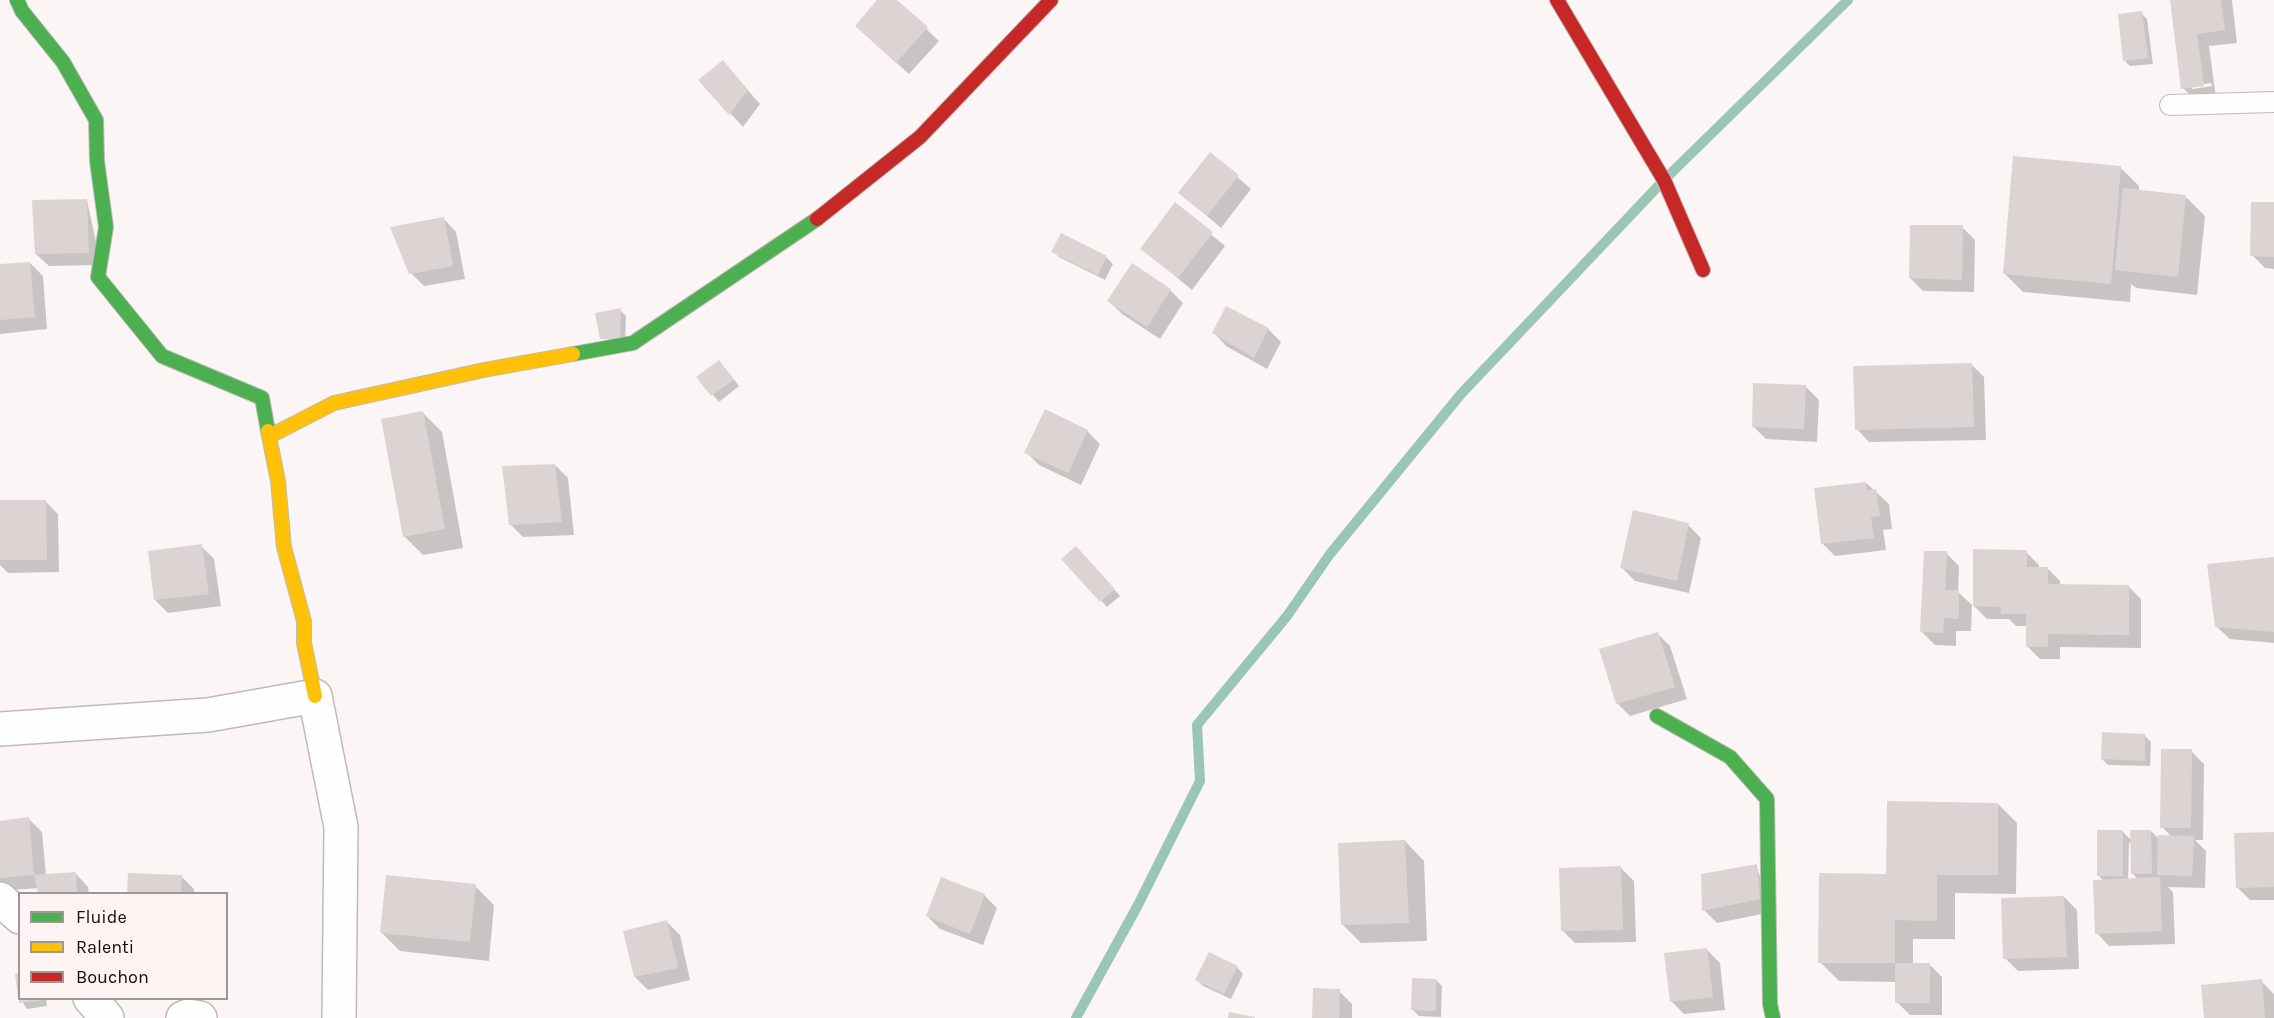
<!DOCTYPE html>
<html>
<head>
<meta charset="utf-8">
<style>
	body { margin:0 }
	#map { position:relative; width:2274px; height:1018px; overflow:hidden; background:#fbf6f5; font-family:Karla,sans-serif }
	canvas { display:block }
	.legend { position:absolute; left:18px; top:892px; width:210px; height:108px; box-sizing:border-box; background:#fdf4f3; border:2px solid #9f9795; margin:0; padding:8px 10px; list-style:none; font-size:18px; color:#110b09 }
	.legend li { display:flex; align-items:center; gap:12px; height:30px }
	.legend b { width:30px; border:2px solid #9f9795 }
</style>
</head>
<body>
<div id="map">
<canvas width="2274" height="1018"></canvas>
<ul class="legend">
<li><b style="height:8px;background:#4caf50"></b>Fluide</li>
<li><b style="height:8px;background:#ffc107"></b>Ralenti</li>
<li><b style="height:8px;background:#c62828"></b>Bouchon</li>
</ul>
</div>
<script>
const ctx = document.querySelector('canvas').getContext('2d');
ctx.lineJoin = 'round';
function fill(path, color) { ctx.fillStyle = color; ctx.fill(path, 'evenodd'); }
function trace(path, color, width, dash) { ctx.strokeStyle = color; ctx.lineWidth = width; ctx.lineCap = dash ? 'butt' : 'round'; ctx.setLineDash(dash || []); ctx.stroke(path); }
fill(new Path2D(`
	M879,0H895L939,41L909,74L869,38Z
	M2171,0H2232L2237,43L2209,46L2216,98L2196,101L2183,88ZM2211,83L2212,86L2192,89V86Z
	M2141,13L2147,19L2153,64L2130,66L2124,60Z
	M723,62L760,104L743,127L700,81Z
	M1211,154L1251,189L1221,228L1180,193Z
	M2120,167L2139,186V192L2186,197L2205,216L2197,295L2136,288L2131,284L2130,302L2023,292L2004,273Z
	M87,200L101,265L49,266L36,254Z
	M2274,204V269L2265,268L2252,255Z
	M1175,205L1225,246L1192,290L1142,249Z
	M444,219L456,232L465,279L424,286L411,273Z
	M1962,227L1975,240L1974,292L1923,291L1910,278Z
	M1062,235L1107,258L1113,264L1105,280L1059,257L1053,251Z
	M30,263L43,276L47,329L0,334V266Z
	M1132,266L1170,290L1183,303L1160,339L1122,314L1109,301Z
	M620,310L626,316L625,345L597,314Z
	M1268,329L1281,342L1267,369L1226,346L1214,333Z
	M1971,364L1984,377L1986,440L1869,442L1857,429Z
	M725,368L739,386L719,402L698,377Z
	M1806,387L1819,400L1817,442L1766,439L1753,426Z
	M423,413L442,432L463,548L423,555L404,536Z
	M1087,431L1100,444L1081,485L1039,465L1026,452Z
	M555,465L568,478L574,535L523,537L510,524Z
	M1866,483L1889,504L1892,529L1883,530L1886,550L1835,556L1822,543Z
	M45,501L58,514L59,572L8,573L0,565V502Z
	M1688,525L1701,538L1689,593L1635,581L1622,568Z
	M201,546L214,559L221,606L168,613L155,600Z
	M2026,552L2039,565V568H2047L2060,581V585L2128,586L2141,599V648L2060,647V659H2040L2027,646V626H2016L2009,619H1987L1974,606Z
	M1946,553L1959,566L1958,592L1972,605L1971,631H1956V646L1935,645L1922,632Z
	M1082,554L1120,596L1107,607L1063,559Z
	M2274,558V643L2230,639L2216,626Z
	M1657,633L1670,646L1687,699L1630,716L1617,703Z
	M2145,736L2151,742L2150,766L2108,765L2102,759Z
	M2191,751L2204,764L2203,840H2195L2206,851L2205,888L2168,887L2173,892L2175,944L2109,946L2097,933L2104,881L2098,875L2122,831L2131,840L2151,831L2160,840L2172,837L2162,827ZM2129,843H2131L2132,873L2139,880H2128Z
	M1998,804L2017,823L2016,894L1955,893V939H1913V965L1929,964L1942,977V1015H1910L1897,1002L1896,982L1839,981L1820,962L1888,876Z
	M29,819L42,832L46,876L76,874L88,887L89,894H39L38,888L0,891V823Z
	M2274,834V900H2250L2237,887Z
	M1405,841L1424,861L1427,941L1361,943L1342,924Z
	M1756,865L1772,912L1717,923L1704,910Z
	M1621,868L1634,881L1636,942L1575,943L1562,930Z
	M181,876L194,889V894H129Z
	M475,886L494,905L489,961L400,951L381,932Z
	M984,895L997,908L983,945L940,929L927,916Z
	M2064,897L2077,910L2079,969L2018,971L2005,958Z
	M667,922L680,935L690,980L648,990L635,977Z
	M1707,950L1720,963L1725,1010L1684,1014L1671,1001Z
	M1237,967L1243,974L1231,999L1203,986L1197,980Z
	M1436,980L1442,986L1441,1017L1419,1016L1413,1010Z
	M2261,981L2274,994V1018H2205Z
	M1339,991L1352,1004V1018H1314Z
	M20,998H46L47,1006L27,1009Z`), '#0003');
trace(new Path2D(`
	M1076,1018L1138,905L1200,781L1197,725L1287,616L1330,554L1461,394L1664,180L1848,0`), '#9ac6b5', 10);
fill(new Path2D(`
	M877,0H897L928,27L896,63L855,26Z
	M2170,0H2221L2225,30L2197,34L2204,86L2181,89Z
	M2142,11L2148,58L2123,61L2118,14Z
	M723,60L748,90L729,115L698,80Z
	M1210,152L1239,175L1207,216L1178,193Z
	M2013,156L2121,166L2111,284L2003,274Z
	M2123,188L2186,195L2178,277L2115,270Z
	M87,199L89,253L35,254L32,200Z
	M1175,202L1213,232L1178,278L1140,249Z
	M2251,202H2274V257L2250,256Z
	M444,217L453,266L409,274L390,227Z
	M1910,225H1963L1962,280L1909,278Z
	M1061,233L1107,256L1098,275L1051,252Z
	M30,262L35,317L0,320V264Z
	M1132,263L1171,289L1147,327L1107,301Z
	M1226,306L1269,328L1254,358L1212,333Z
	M621,308L620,339H600L595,313Z
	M719,360L734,380L711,396L696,377Z
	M1972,363L1974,427L1855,430L1853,366Z
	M1753,383L1806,385L1804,429L1752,427Z
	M1045,409L1088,430L1068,473L1024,453Z
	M423,411L445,529L403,537L381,419Z
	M555,464L562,522L509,525L502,466Z
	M1866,482L1867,490L1876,489L1880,516L1871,517L1874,538L1821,544L1814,488Z
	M0,500H46L47,560H0Z
	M1633,510L1689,523L1677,581L1620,568Z
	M202,544L209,594L154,600L148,551Z
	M1076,546L1115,589L1100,602L1061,559Z
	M1973,549L2027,550V567H2048V584L2129,585V635L2048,634V647H2026V614H2001V607L1973,606Z
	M1924,551H1947L1945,590H1959V619L1944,618L1943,633L1920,632Z
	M2274,557V632L2215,627L2207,564Z
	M1658,632L1675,687L1616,704L1599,649Z
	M2102,732L2145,734V761L2101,759Z
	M2161,749H2192L2191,828H2160Z
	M1887,801L1998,803V875H1937V921L1895,920V963H1818L1819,873L1886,874Z
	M29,817L34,875L0,878V821Z
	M2097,830H2123V876H2097Z
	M2130,830H2151L2152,874H2131Z
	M2274,832V887L2236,888L2234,833Z
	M2158,835L2194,836L2192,876L2157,875Z
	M1405,840L1409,923L1341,925L1338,843Z
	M1757,864L1760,899L1702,911L1701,874Z
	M1621,866L1623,930L1561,931L1559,868Z
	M76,872L77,894H38L34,875Z
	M128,873L182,875L181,894H127Z
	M386,875L476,884L470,942L380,933Z
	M941,877L985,894L970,934L926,916Z
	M2160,877L2162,931L2095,934L2093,880Z
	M2064,896L2067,957L2003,959L2001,898Z
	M667,920L678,968L634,977L623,931Z
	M1707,948L1713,997L1670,1002L1664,953Z
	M1209,952L1238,966L1224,994L1195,980Z
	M1895,963H1930V1003H1895Z
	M20,973V997H18L15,974Z
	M1412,978L1436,979V1011L1411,1010Z
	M2262,979L2265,1018H2204L2201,985Z
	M1313,988L1340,989L1339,1018H1312Z
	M19,998H43V1000L19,1003Z
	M1229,1012L1255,1017V1018H1228Z`), '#dbd4d3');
const lane = new Path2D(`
	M2170,105L2274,102`);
const street = new Path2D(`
	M0,729L208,715L315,696L341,827L339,1018
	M0,899L20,917
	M90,998L107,1018
	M183,1018L188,1016L200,1018`);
const fast = new Path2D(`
	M17,0L22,11L63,62L96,120L97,161L106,227L98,277L162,356L262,398L268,431
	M573,354L633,343L817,219
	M1657,716L1730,757L1767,799L1770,1004L1773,1018`);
const slow = new Path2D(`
	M268,431L278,481L284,547L304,621V643L315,696
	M270,436L334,403L484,370L573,354`);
const jam = new Path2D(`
	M1557,0L1664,180L1703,270
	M817,219L920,137L1051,0`);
trace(lane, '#bfbab8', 22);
trace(street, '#bfbab8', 36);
trace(fast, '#bfbab8', 16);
trace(slow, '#bfbab8', 16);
trace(jam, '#bfbab8', 16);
trace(lane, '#fefefe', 20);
trace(street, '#fefefe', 33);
trace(fast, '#4caf50', 14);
trace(slow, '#ffc107', 14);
trace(jam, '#c62828', 14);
</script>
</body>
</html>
